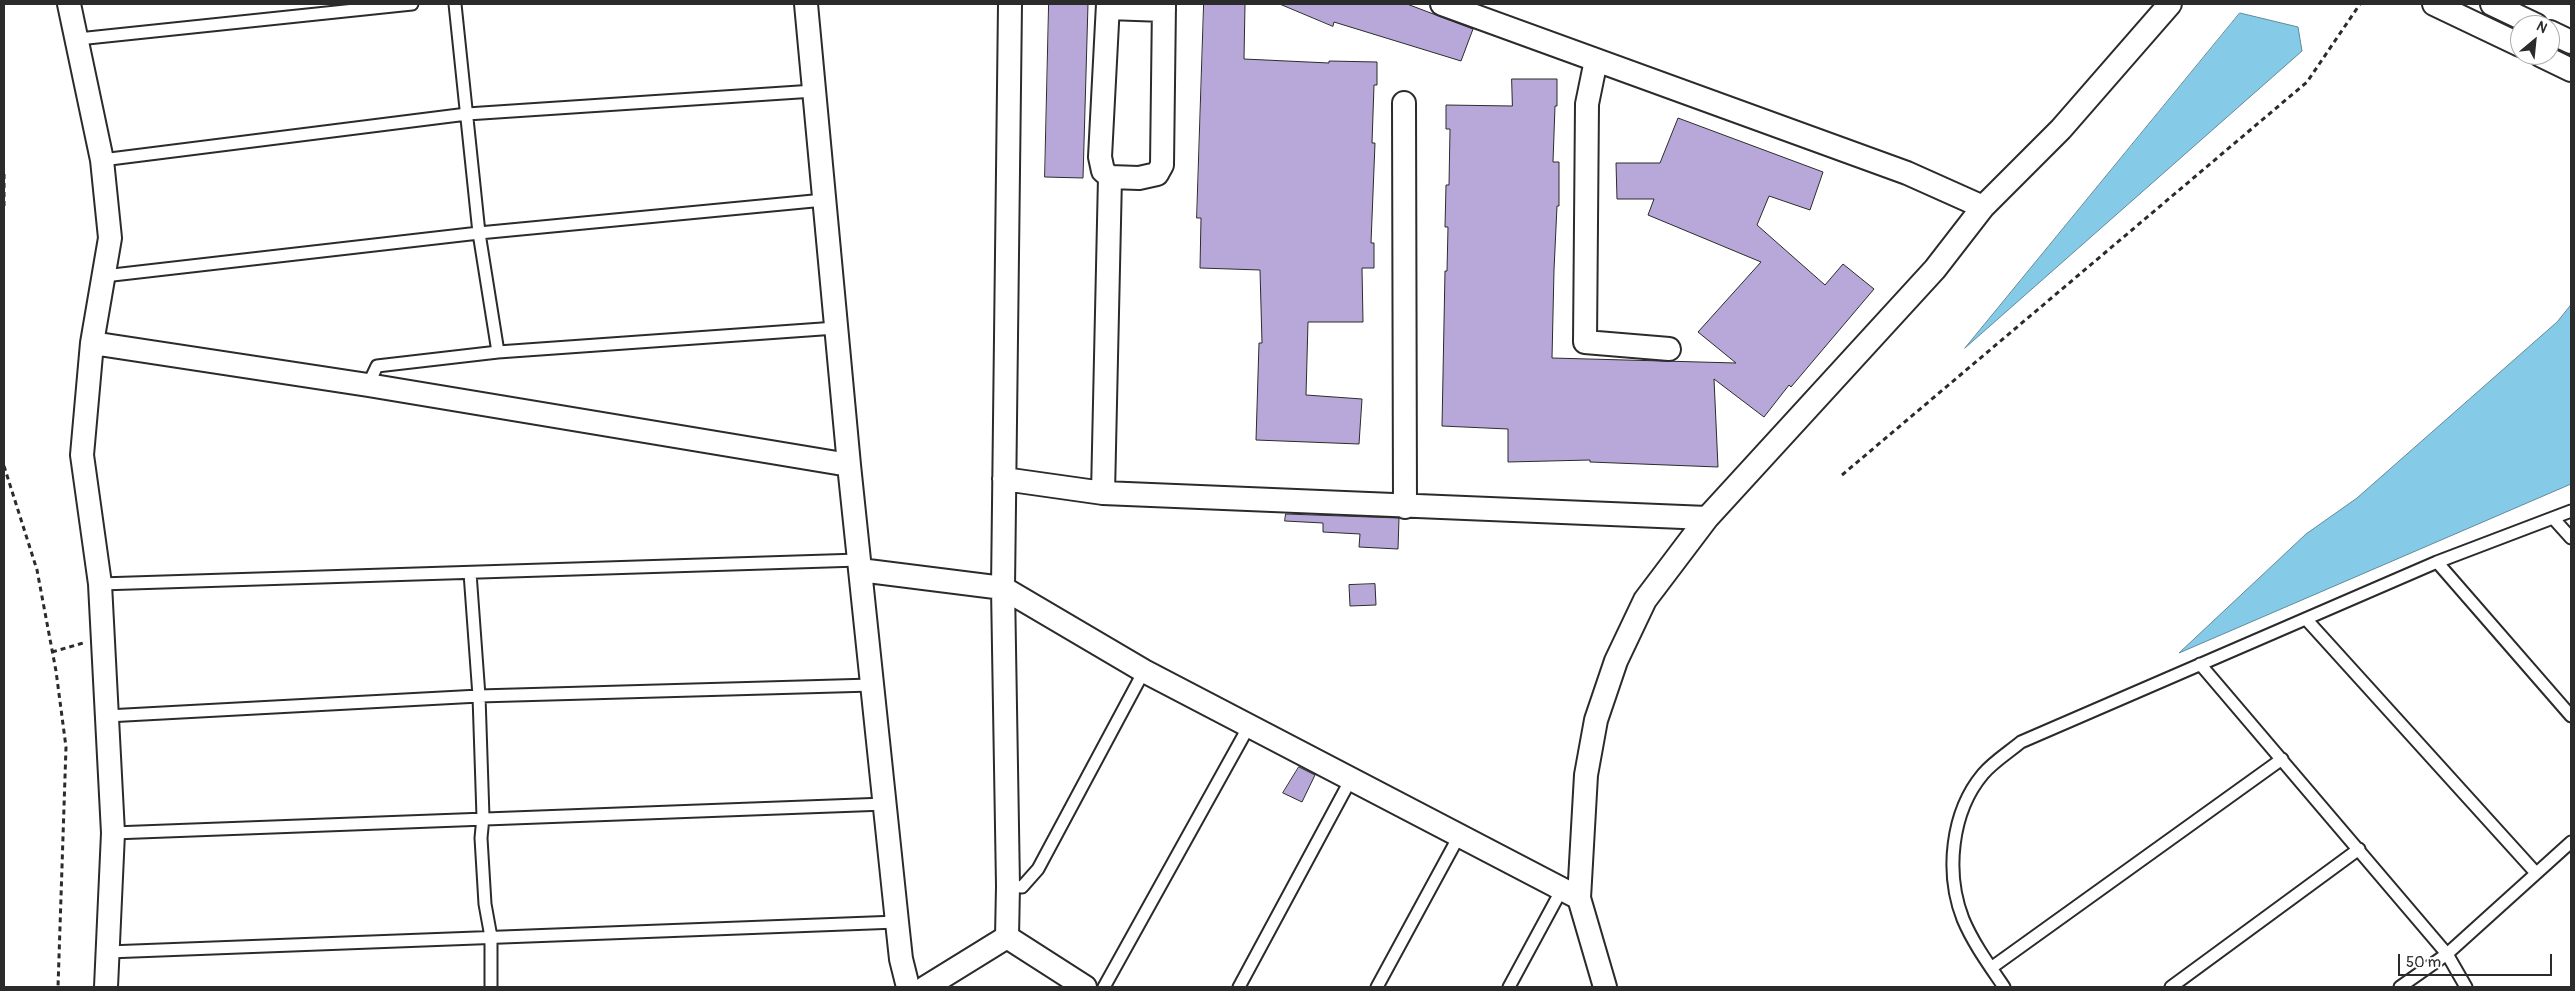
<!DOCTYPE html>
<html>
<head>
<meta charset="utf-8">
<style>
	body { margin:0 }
	#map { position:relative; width:2575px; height:991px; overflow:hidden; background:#fff; font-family:Pangolin,sans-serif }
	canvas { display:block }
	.frame { position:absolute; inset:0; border:5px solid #2b2b2b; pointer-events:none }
	.north { position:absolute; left:2510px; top:15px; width:50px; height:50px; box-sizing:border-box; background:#fff; border:1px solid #aaa; border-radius:50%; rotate:28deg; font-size:14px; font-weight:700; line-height:20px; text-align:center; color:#2b2b2b }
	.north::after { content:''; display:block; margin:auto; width:18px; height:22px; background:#2b2b2b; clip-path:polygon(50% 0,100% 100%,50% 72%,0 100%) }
	.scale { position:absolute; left:2398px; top:954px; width:154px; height:22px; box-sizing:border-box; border:2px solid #2b2b2b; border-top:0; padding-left:6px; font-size:15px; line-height:18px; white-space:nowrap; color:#2b2b2b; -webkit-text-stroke:4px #fff; paint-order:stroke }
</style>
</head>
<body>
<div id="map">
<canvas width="2575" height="991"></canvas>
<div class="frame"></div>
<div class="north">N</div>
<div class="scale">50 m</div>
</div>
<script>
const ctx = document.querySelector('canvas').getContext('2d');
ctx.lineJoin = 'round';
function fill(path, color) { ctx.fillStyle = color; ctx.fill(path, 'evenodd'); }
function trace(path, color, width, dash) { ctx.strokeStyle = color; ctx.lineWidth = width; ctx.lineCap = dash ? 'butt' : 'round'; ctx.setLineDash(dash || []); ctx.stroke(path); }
const water = new Path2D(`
	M2240,13L2298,27L2302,51L1965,348Z
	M2571,305V484L2179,653L2306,534L2357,498L2557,322Z`);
fill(water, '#85cae6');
trace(water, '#618a9b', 1);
const building = new Path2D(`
	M1049,4H1088L1083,178L1045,177Z
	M1204,4H1245L1244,59L1329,63V61L1377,62V85H1374L1372,143H1375L1371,243H1374V268H1362L1363,322H1308L1306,395L1362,399L1359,444L1256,440L1259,343H1262L1260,270L1200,268L1201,218H1197Z
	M1280,4H1407L1473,29L1461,61L1334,22L1333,26Z
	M1512,79H1557V106H1555L1553,162H1559V206H1557L1554,270L1552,358L1736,363L1698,332L1761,262L1648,215L1654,199H1617L1616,163H1660L1678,118L1823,172L1810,210L1769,196L1757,225L1825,285L1843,264L1874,289L1791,387L1789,385L1764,417L1714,379L1718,467L1590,462V460L1508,462V429L1442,426L1445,271H1447L1448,227H1445L1446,185H1449L1450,129H1446V105L1512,106Z
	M1286,514L1399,518L1398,549L1359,547L1360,534L1323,532V523L1285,521Z
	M1375,584L1376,605L1350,606L1349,585Z
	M1299,767L1315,775L1302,802L1283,793Z`);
fill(building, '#b8a8d9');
trace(building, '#2b2b2b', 1);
const lane = new Path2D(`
	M78,39L412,4
	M102,160L467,114L814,91
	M104,276L479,233L824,200
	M498,352L836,328
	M368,385L377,366L498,352L479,233L455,4
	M2553,518L2571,538
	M2437,562L2571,716
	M470,573L479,696L483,817L481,838L485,904L491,937V987
	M100,584L859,560
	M2306,619L2536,873
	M2200,664L2447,954L2571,842
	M107,716L479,696L872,685
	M113,833L885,804
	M1008,886L1022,887L1038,869L1144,671
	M108,952L897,922
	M1991,968L2282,759
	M1104,987L1249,726
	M1239,987L1351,779
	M1377,987L1459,836
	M1509,987L1562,889
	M2004,987C1989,965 1973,943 1963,919C1945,873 1951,812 1983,774C1993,762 2009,752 2021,742L2437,562L2571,511
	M2171,987L2359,849
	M2400,987L2447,954L2466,987`);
const street = new Path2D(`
	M69,4L102,160L110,238L92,343L82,455L100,584L113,833L106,987
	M806,4L849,465L897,922L901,959L908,987
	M1108,4L1100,157L1103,171L1110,177L1139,178L1157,174L1162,165L1164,4
	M1442,4L1907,173L1983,207
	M2434,4L2520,45
	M2492,4L2536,25
	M1108,8L1164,10
	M2550,32L2571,42
	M2540,55L2571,70
	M1596,60L1587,104L1585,342L1669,349
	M1404,103L1405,507
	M92,343L368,385L849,465
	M1004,479L1103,493L1707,518
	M1103,493L1110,177
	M860,570L1003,588L1144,671L1579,898
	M1007,937L1008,886L1003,588L1010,4
	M1007,937L1085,987
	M926,987L1007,937
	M1605,987L1579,898L1586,775L1596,720L1616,661L1645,600L1707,518L1935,269L1983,207L2061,129L2170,4`);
trace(lane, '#2b2b2b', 15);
trace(street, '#2b2b2b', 26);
trace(new Path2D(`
	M4,174V209
	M4,466L37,570L56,671L66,747L58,987
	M1842,475L2307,82L2360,4
	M52,652L83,643`), '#2b2b2b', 3, [5, 4]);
trace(lane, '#fff', 11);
trace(street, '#fff', 22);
</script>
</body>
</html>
